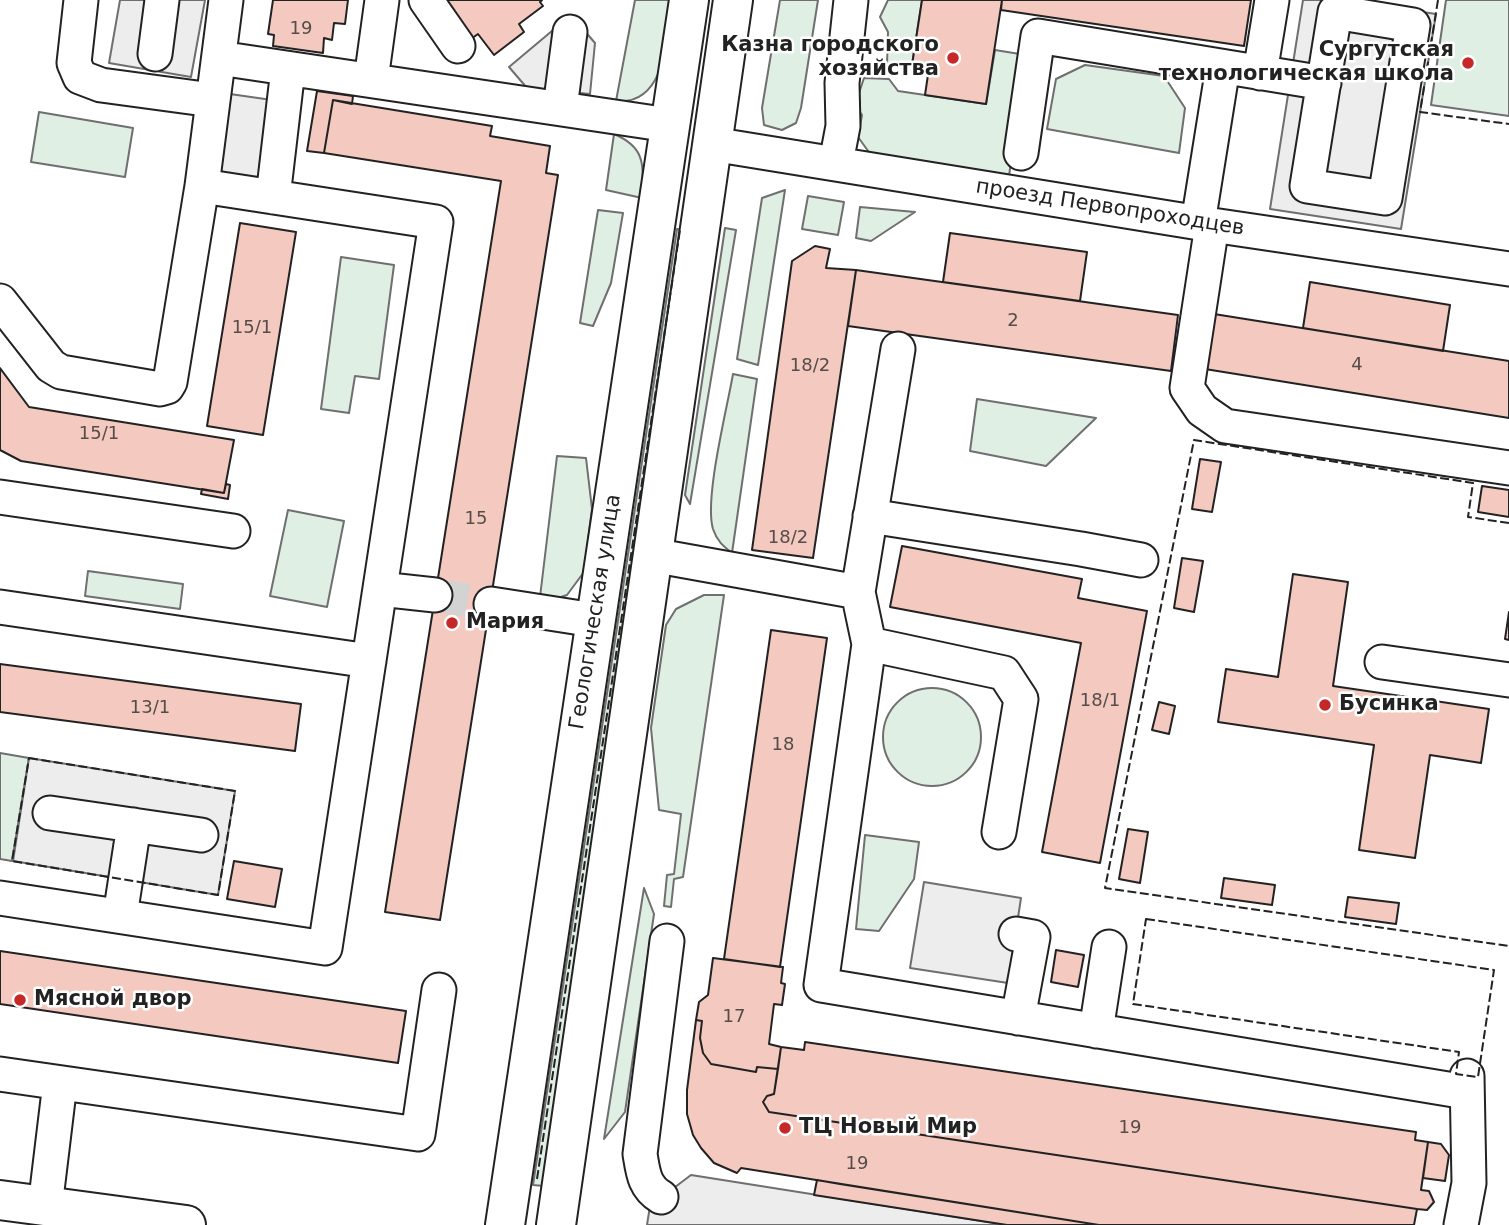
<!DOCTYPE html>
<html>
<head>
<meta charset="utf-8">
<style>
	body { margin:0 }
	canvas { display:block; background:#fff }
</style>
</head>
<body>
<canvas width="1509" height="1225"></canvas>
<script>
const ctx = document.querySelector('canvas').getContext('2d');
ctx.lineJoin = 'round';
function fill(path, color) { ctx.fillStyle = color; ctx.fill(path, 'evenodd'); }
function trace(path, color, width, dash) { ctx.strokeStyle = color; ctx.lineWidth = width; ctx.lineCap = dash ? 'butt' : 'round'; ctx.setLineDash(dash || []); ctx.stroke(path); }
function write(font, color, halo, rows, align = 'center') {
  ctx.font = font + ' "DejaVu Sans",sans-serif'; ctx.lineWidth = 5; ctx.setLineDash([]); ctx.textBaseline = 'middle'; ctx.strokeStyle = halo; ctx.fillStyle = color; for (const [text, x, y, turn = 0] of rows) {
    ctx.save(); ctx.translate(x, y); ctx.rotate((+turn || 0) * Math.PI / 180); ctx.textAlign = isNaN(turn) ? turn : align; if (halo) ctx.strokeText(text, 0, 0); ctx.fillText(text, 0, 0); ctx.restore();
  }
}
const green = new Path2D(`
	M635,0H672C667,35 667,106 616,101Z
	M780,0H818L801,108L796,123L782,130L764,125L762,108Z
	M888,0H922L912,65H887L888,32L880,17Z
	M1446,0H1509V116L1431,105Z
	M995,50L1026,55L1009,176L871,155L858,137L862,115L855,105L864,78L889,79L898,91L986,104Z
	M1085,65L1164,76L1185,108L1179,153L1047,129L1056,79Z
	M39,112L133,128L125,177L31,162Z
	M614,134C647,148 643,166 642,198L606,190Z
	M785,190L758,365L737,359L762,198Z
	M808,196L844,202L838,235L802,229Z
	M860,207L915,212L871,241L856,238Z
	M598,210L623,213L611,283L593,326L580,323Z
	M725,228L736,230L690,504L685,495Z
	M677,229L685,230L544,1186L533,1185Z
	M341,257L394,265L379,379L355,376L349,413L321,409Z
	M733,374L757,379L732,553C723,546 717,541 713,529C704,499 727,409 733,374Z
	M977,399L1096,418L1046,466L970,451Z
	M557,456L586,458L592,509L584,572L567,595L555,599L540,597Z
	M288,510L344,521L327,607L270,596Z
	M88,571L183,584L180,609L85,596Z
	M704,595H724L683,877L674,879L671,907L664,906L667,875L674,874L681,814L659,810L651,728L666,625L676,609Z
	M883 737a49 49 0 1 1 98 0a49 49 0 1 1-98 0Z
	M0,753L29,758L12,861L0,859Z
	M865,835L919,842L914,879L879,931L856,929Z
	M644,888L654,914L625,1112L604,1139Z`);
fill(green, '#e0efe3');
trace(green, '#6f6f6f', 2);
const parking = new Path2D(`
	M120,0H205L191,77L109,63Z
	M1303,0H1344L1436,14L1401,229L1270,209Z
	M571,15L595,43L590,94L527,88L509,67Z
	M230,94L293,103L282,185L218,176Z
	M29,758L235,791L218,895L13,861Z
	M924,882L1021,898L1008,983L910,968Z
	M691,1175L1007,1225H647L650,1206Z`);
fill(parking, '#ededed');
trace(parking, '#6f6f6f', 2);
const building = new Path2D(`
	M273,0H348L345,24L334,23L332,40L324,38L323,53L273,46L274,35L268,34Z
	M449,0H542L540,2L543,6L519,24L524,32L494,55L478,34L471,39L444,4Z
	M922,0H1002L986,104L925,95L929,68L912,65Z
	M1002,0H1251L1244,46L1001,10Z
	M317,91L353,96L352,104L333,100L324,153L307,151Z
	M333,100L492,126L490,136L550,146L546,173L558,175L440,920L385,912L501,181L324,153Z
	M240,223L296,232L263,435L207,426Z
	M950,233L1087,252L1080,301L943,282Z
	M815,246L830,249L826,268L856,270L813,558L752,550L792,261Z
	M856,270L1178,315L1171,371L848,326Z
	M1310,282L1450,305L1443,351L1303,328Z
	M1214,314L1509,361V418L1205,369Z
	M0,368L29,407L234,440L224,493L21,461L0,450Z
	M1200,459L1221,462L1212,512L1192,509Z
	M226,484L230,485L228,499L201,494L202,489L224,493Z
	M1482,486L1509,490V517L1478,512Z
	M902,546L1082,579L1078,598L1147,611L1100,863L1042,852L1081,643L890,607Z
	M1182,558L1203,561L1194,612L1174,608Z
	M1293,574L1348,582L1333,686L1489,709L1481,763L1430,755L1415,858L1359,850L1374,745L1218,722L1226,669L1278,677Z
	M1509,612V640L1505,639Z
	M771,630L827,638L780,967L724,959Z
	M0,664L301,704L295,751L0,712Z
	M1159,702L1175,706L1169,734L1152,730Z
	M1128,829L1148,832L1140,883L1119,879Z
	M234,861L282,869L275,907L227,899Z
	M1224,878L1275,885L1272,905L1221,898Z
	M1348,897L1399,903L1396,924L1345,917Z
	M1056,950L1084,955L1078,987L1051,982Z
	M0,951L406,1011L398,1063L0,1004Z
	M713,958L783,967L781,983L785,984L782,1005L774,1004L769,1044L781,1047L778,1069L757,1067L756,1072L711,1064L703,1053L700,1038L702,1021L696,1020L699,1002L708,995Z
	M696,1020L702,1021L700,1038L703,1053L711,1064L756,1072L757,1067L778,1069L774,1094L767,1096L763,1102L769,1112L1417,1209L1414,1225H1099L741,1168L737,1173L714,1163L701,1148L693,1135L687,1114V1090Z
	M805,1042L1416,1132L1415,1140L1428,1142L1421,1190L1429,1191L1434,1202L1427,1210L1417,1209L769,1112L763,1102L767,1096L774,1094L781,1047L804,1050Z
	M1428,1142L1441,1144L1449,1155L1445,1181L1423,1178Z
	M817,1180L840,1184L1099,1225H1007L814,1195Z`);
fill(building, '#f3c9c0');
trace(building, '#222', 2);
trace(new Path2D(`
	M435,595L491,604`), '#d3d3d3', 33, [33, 17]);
const minor = new Path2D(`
	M81,0L74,63L80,77L101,85L212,100
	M426,0L458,46
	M1335,12L1413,25L1385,198L1307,186Z
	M155,54L162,0
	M219,58L669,125
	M1260,73L1272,0
	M371,80L382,0
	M560,108L570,32
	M712,144L1212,225L1509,269
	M1021,153L1038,36L1324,83
	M836,163L843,126L842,83L851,0
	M273,197L288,69
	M1198,223L1223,67
	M1212,225L1187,388L1202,410L1225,426L1509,468
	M0,301L51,366L61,372L160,389L167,387L170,382L202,186L226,0
	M0,497L233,531
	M870,516L1081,549L1141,560
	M652,555L858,592L869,644L821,985L1466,1092
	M380,589L435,595
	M858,592L898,349
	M491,604L594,620
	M0,607L369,661
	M869,644L1004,673L1021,699L999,832
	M1382,662L1509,680
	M50,813L201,835
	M0,898L325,948L436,222L202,186
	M120,916L134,825
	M1016,934L1033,937L1018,1018
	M1096,1031L1109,947
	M0,1074L418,1134L439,990
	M661,1197C644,1187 643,1172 640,1154L667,941
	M45,1207L60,1083
	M1461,1225L1469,1183L1467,1076`);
const major = new Path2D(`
	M0,1200L186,1225
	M505,1225L689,0
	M556,1225L733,0`);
trace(minor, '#222', 37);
trace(major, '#222', 42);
trace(minor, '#fff', 33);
trace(major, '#fff', 38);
trace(new Path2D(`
	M1438,0L1420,112L1509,124
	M1509,523L1468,517L1473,483L1194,440L1105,888L1509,946
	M29,758L235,791L218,895L12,861Z
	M1146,919L1494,970L1478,1077L1456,1074L1459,1052L1133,1004Z
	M537,1179L680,230`), '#222', 2, [9, 3.5]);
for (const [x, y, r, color] of [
	[953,58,7,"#c62828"],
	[1468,63,7,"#c62828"],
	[452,623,7,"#c62828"],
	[1325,705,7,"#c62828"],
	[20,1000,7,"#c62828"],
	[785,1128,7,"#c62828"]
]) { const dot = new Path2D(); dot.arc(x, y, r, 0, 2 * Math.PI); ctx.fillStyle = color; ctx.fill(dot); trace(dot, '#fff', 2.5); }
write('18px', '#564c4a', null, [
	["19",301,29],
	["2",1013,321],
	["15/1",252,328],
	["4",1357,365],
	["18/2",810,366],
	["15/1",99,434],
	["15",476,519],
	["18/2",788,538],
	["18/1",1100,701],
	["13/1",150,708],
	["18",783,745],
	["17",734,1017],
	["19",1130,1128],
	["19",857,1164]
]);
write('bold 21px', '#222', '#fff', [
	["Казна городского",939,46,"right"],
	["хозяйства",939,70,"right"],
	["Сургутская",1454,51,"right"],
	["технологическая школа",1454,75,"right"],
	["Мария",466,623],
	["Бусинка",1339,705],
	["Мясной двор",34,1000],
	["ТЦ Новый Мир",799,1128]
], 'left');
write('21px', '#222', '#fff', [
	["проезд Первопроходцев",1110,208,9],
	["Геологическая улица",596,612,-81]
]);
</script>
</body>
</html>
